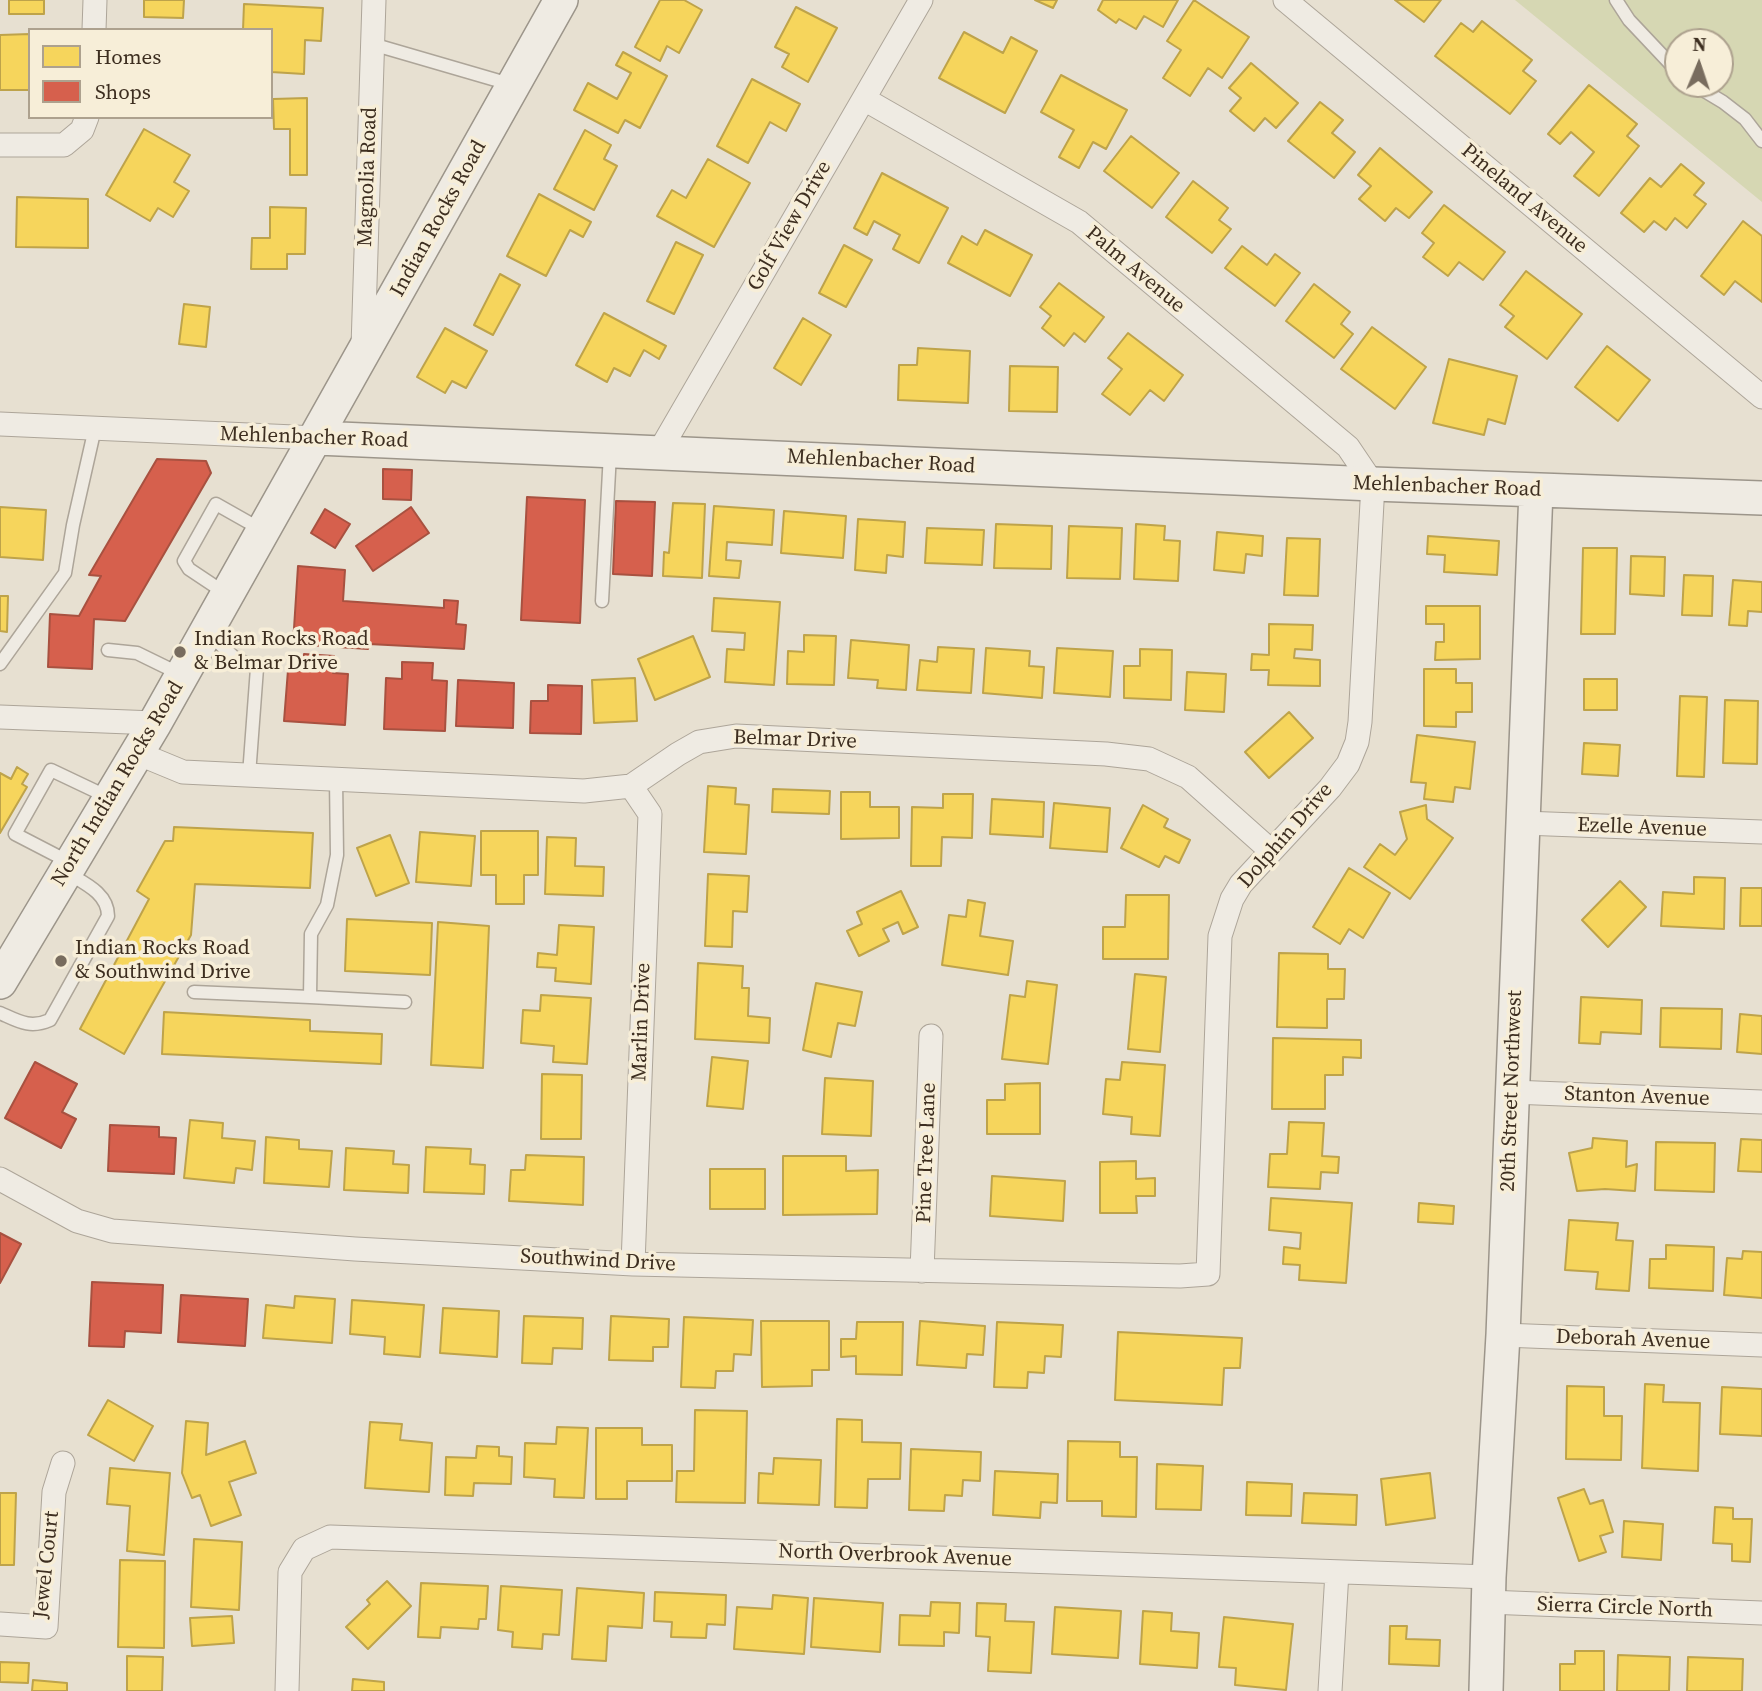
<!DOCTYPE html>
<html>
<head>
<meta charset="utf-8">
<style>
	body { margin:0 }
	#map { position:relative; width:1762px; height:1691px; overflow:hidden; background:#e7e0d1; font-family:"Source Serif 4",serif }
	canvas { display:block }
	.legend { position:absolute; left:28px; top:28px; width:245px; height:91px; box-sizing:border-box; background:#f7eed8; border:2px solid #ada18e; margin:0; padding:9px 12px; list-style:none; font-size:21px; color:#3d2e20 }
	.legend li { display:flex; align-items:center; gap:14px; height:35px }
	.legend b { width:35px; border:2px solid #ada18e }
	.north { position:absolute; left:1664px; top:28px; width:70px; height:70px; box-sizing:border-box; background:#f7eed8; border:2px solid #ada18e; border-radius:50%; rotate:2deg; font-size:19px; font-weight:700; line-height:28px; text-align:center; color:#3d2e20 }
	.north::after { content:''; display:block; margin:auto; width:24px; height:32px; background:#786c5e; clip-path:polygon(50% 0,100% 100%,50% 72%,0 100%) }
</style>
</head>
<body>
<div id="map">
<canvas width="1762" height="1691"></canvas>
<ul class="legend">
<li><b style="height:19px;background:#f6d55c"></b>Homes</li>
<li><b style="height:19px;background:#d6604d"></b>Shops</li>
</ul>
<div class="north">N</div>
</div>
<script>
const ctx = document.querySelector('canvas').getContext('2d');
ctx.lineJoin = 'round';
function fill(path, color) { ctx.fillStyle = color; ctx.fill(path, 'evenodd'); }
function trace(path, color, width, dash) { ctx.strokeStyle = color; ctx.lineWidth = width; ctx.lineCap = dash ? 'butt' : 'round'; ctx.setLineDash(dash || []); ctx.stroke(path); }
function write(font, color, halo, rows, align = 'center') {
  ctx.font = font + ' "Source Serif 4",serif'; ctx.lineWidth = 7; ctx.setLineDash([]); ctx.textBaseline = 'middle'; ctx.strokeStyle = halo; ctx.fillStyle = color; for (const [text, x, y, turn = 0] of rows) {
    ctx.save(); ctx.translate(x, y); ctx.rotate((+turn || 0) * Math.PI / 180); ctx.textAlign = isNaN(turn) ? turn : align; if (halo) ctx.strokeText(text, 0, 0); ctx.fillText(text, 0, 0); ctx.restore();
  }
}
fill(new Path2D(`
	M1515,0H1762V202ZM1678,42H1720V84H1678Z`), '#d6d7b3');
const homes = new Path2D(`
	M9,0H44V14H9Z
	M144,0H184L183,18L144,17Z
	M660,0H684L702,10L679,53L667,46L660,61L635,47Z
	M1035,0H1057L1053,8Z
	M1103,0H1178L1163,27L1144,16L1136,29L1119,19L1116,23L1098,10Z
	M1194,0L1249,37L1222,78L1208,68L1190,96L1163,78L1181,50L1167,41Z
	M1395,0H1441L1424,22Z
	M244,4L323,8L321,41L305,40L304,74L271,72V30H243Z
	M796,7L837,28L808,82L782,67L789,54L775,47Z
	M1482,21L1532,60L1523,71L1536,81L1510,114L1435,56L1461,23L1473,32Z
	M964,32L1003,53L1011,37L1037,51L1005,113L939,78Z
	M30,34V90H0V35Z
	M623,52L667,76L640,128L625,120L618,133L574,110L588,83L617,99L631,73L616,65Z
	M1251,63L1298,103L1276,128L1265,118L1254,131L1230,111L1241,98L1229,88Z
	M1061,75L1127,110L1106,149L1093,142L1079,168L1059,157L1074,130L1041,112Z
	M752,79L800,104L786,131L770,122L748,163L717,146Z
	M1589,85L1637,124L1627,136L1639,146L1599,196L1574,176L1594,152L1571,132L1560,144L1548,134Z
	M307,98V175H290V129H274L273,99Z
	M1320,102L1343,120L1332,133L1355,152L1334,178L1288,141Z
	M144,129L190,155L174,182L189,191L173,217L158,208L150,221L106,195Z
	M585,130L611,145L604,159L617,166L594,210L554,189Z
	M1131,136L1179,173L1152,208L1104,171Z
	M1380,148L1432,192L1409,218L1396,208L1385,221L1359,199L1371,186L1358,175Z
	M708,159L750,183L714,247L657,216L672,190L686,198Z
	M1681,164L1704,183L1694,195L1706,204L1687,228L1675,218L1666,230L1654,221L1644,232L1621,213L1650,178L1661,187Z
	M882,173L948,208L919,263L893,249L900,235L874,221L867,235L854,228Z
	M1193,181L1228,208L1219,220L1231,229L1212,253L1166,217Z
	M539,194L591,222L583,237L570,230L546,276L507,256Z
	M17,197L88,199V248L16,247Z
	M1444,205L1505,252L1483,280L1459,262L1448,276L1423,257L1434,243L1422,233Z
	M270,207L306,208L305,254H287V269H251L252,238H270Z
	M1743,221L1762,236V302L1735,281L1724,295L1701,276Z
	M985,230L1032,255L1010,296L948,263L962,236L977,245Z
	M676,242L703,255L674,314L647,301Z
	M844,245L872,260L846,307L819,293Z
	M1242,246L1267,265L1275,254L1300,273L1275,306L1225,268Z
	M1526,271L1582,314L1547,359L1505,327L1514,316L1500,305Z
	M500,274L520,285L493,335L474,325Z
	M1059,283L1104,317L1085,342L1074,333L1064,346L1042,328L1051,316L1040,307Z
	M1314,284L1350,312L1341,324L1353,334L1334,358L1286,321Z
	M184,304L210,307L206,347L179,344Z
	M604,313L666,346L659,359L644,350L630,376L614,368L607,382L576,365Z
	M803,318L831,335L801,385L774,368Z
	M1372,327L1426,367L1395,409L1341,369Z
	M445,328L487,351L466,388L452,381L445,393L417,377Z
	M1128,333L1183,375L1164,401L1150,390L1130,415L1102,394L1122,369L1108,358Z
	M1607,346L1650,380L1618,421L1575,387Z
	M918,348L970,351L968,403L898,400L899,365H917Z
	M1449,359L1517,376L1505,424L1488,419L1484,435L1433,423Z
	M1010,366L1058,367L1057,412L1009,411Z
	M673,503L705,504L702,578L663,576L664,552L669,553Z
	M714,506L774,510L772,545L727,542L726,560L741,561L739,578L709,576Z
	M0,507L46,510L43,560L0,557Z
	M784,511L846,516L843,558L781,553Z
	M858,519L905,522L903,557L887,555L886,573L855,570Z
	M996,524L1052,526L1051,569L994,568Z
	M1136,524L1165,526L1164,540L1180,541L1178,581L1134,579Z
	M1069,526L1122,528L1120,579L1067,578Z
	M927,528L984,530L982,565L925,563Z
	M1217,532L1263,536L1262,556L1246,554L1244,573L1214,570Z
	M1428,536L1499,541L1497,575L1444,572L1445,555L1427,554Z
	M1287,538L1320,539L1318,596L1284,595Z
	M1583,548H1617L1615,634H1581Z
	M1631,556L1665,557L1664,596L1630,594Z
	M1684,575L1713,576L1712,616L1682,615Z
	M1733,580L1762,582V612L1748,611L1747,626L1729,625Z
	M0,596H8L7,632L0,631Z
	M714,598L780,602L774,685L725,682L727,649L744,650L745,633L712,631Z
	M1426,606H1480V659L1435,660L1436,642H1444V624H1426Z
	M1269,624L1313,625L1312,650L1295,649L1294,658L1320,660V686L1268,685L1269,670H1251L1252,654L1269,655Z
	M804,635L836,636L834,685L787,684L788,651L804,652Z
	M693,636L710,677L655,700L638,659Z
	M851,640L909,645L906,690L877,688L878,680L848,678Z
	M938,647L974,649L971,693L917,690L920,660L937,662Z
	M986,648L1030,651L1029,666L1044,667L1042,698L983,693Z
	M1057,648L1113,651L1110,697L1054,693Z
	M1140,649L1172,650L1171,700L1124,698V666H1140Z
	M1424,669H1456V683H1472V712H1456V727L1424,726Z
	M1187,672L1226,674L1224,712L1185,710Z
	M635,678L637,721L594,723L592,680Z
	M1584,679H1617V710H1584Z
	M1680,696L1707,697L1704,777L1677,776Z
	M1725,700L1758,701L1757,764L1723,763Z
	M1289,712L1313,738L1269,778L1245,752Z
	M1417,735L1475,742L1470,789L1455,787L1453,802L1424,799L1426,783L1411,782Z
	M1584,743L1620,745L1618,776L1582,774Z
	M17,767L28,774L22,784L27,787L0,833V773L11,779Z
	M708,786L736,788L735,804L749,805L746,854L704,852Z
	M773,789L830,791L829,814L772,812Z
	M841,792H870V807H899V838L841,839Z
	M943,794H973L972,838L942,837L941,866H911L912,807L943,808Z
	M992,799L1044,802L1043,837L990,834Z
	M1054,803L1110,808L1107,852L1050,848Z
	M1143,805L1168,819L1164,827L1190,840L1179,863L1165,856L1159,867L1121,848Z
	M1426,805L1427,819L1453,838L1410,899L1364,867L1380,844L1395,855L1407,839L1400,812Z
	M174,827L313,833L310,888L195,884L191,935L124,1054L80,1029L149,899L137,891L165,841H173Z
	M481,831H538V875H524V904H496V875H481Z
	M420,832L475,836L471,886L416,882Z
	M390,835L409,883L376,896L357,848Z
	M547,837L576,838L575,866L604,867L603,896L545,894Z
	M1349,868L1390,893L1363,938L1349,929L1340,944L1313,927Z
	M708,874L749,876L747,912L733,911L732,947L705,946Z
	M1694,877L1725,878L1724,929L1661,926L1663,892L1694,894Z
	M1620,881L1646,907L1608,947L1582,920Z
	M1741,888H1762V926H1740Z
	M901,891L918,927L903,934L898,922L883,929L889,941L859,956L847,931L862,924L857,912Z
	M1126,895H1169L1168,959H1103V927H1125Z
	M968,900L985,903L980,936L1013,941L1008,975L942,965L949,915L966,917Z
	M347,919L432,923L430,975L345,971Z
	M438,922L489,926L483,1068L431,1065Z
	M559,925L594,927L591,984L555,981L556,968L537,967L538,953L557,955Z
	M1279,953L1328,954V969H1345L1344,999H1327V1028L1277,1027Z
	M698,963L743,966L742,988H749L748,1016L770,1018L769,1043L695,1039Z
	M1135,974L1166,977L1160,1052L1128,1049Z
	M1027,981L1057,985L1048,1064L1002,1059L1010,995L1025,997Z
	M816,983L862,992L855,1026L838,1023L831,1057L803,1050Z
	M541,995L591,998L587,1064L553,1062L554,1046L521,1043L523,1010L540,1011Z
	M1581,997L1642,1000L1641,1034L1601,1032L1600,1044L1579,1043Z
	M1661,1008L1722,1009L1721,1049L1660,1047Z
	M164,1012L310,1020V1031L382,1034L381,1064L162,1054Z
	M1740,1014L1762,1016V1054L1737,1052Z
	M1273,1038L1361,1040V1058L1343,1057V1075H1325V1109H1272Z
	M712,1057L748,1061L743,1109L707,1106Z
	M1122,1062L1165,1065L1160,1136L1131,1134L1132,1117L1103,1114L1106,1079L1120,1080Z
	M542,1074L582,1075L581,1139H541Z
	M825,1078L873,1081L871,1136L822,1134Z
	M1040,1083V1134H987V1100H1005V1084Z
	M190,1120L223,1123L222,1138L255,1141L252,1170L236,1168L234,1183L184,1178Z
	M1289,1122L1324,1123L1322,1156L1339,1157L1338,1173L1321,1172L1320,1189L1268,1187L1270,1154H1287Z
	M266,1137L299,1140V1149L332,1151L329,1187L264,1183Z
	M1593,1138L1627,1141L1626,1167L1637,1164L1635,1191L1605,1189L1577,1191L1569,1153L1592,1148Z
	M1741,1139L1762,1140V1172L1738,1171Z
	M1656,1142L1715,1143L1714,1192L1655,1190Z
	M426,1147L471,1149L470,1164L485,1165L484,1194L424,1192Z
	M346,1148L394,1151L393,1164L409,1165L408,1193L344,1190Z
	M526,1155L584,1157L583,1205L509,1201L511,1170H525Z
	M783,1156H846V1171L878,1170L877,1214L783,1215Z
	M1136,1161V1179L1155,1178V1196H1136L1137,1213H1100V1162Z
	M710,1169H765V1209H710Z
	M992,1176L1065,1181L1063,1221L990,1216Z
	M1271,1198L1352,1203L1346,1283L1299,1280L1300,1265L1283,1264L1284,1247L1300,1249L1301,1233L1269,1230Z
	M1419,1203L1454,1206L1453,1224L1418,1222Z
	M1569,1220L1618,1223L1616,1240L1633,1241L1629,1291L1596,1289L1598,1272L1565,1270Z
	M1666,1245L1714,1247L1713,1291L1649,1288L1650,1259H1666Z
	M1743,1251L1762,1252V1298L1724,1295L1727,1258L1742,1259Z
	M295,1296L335,1299L332,1343L263,1338L266,1305L294,1308Z
	M352,1300L424,1305L420,1357L384,1354L385,1337L350,1334Z
	M443,1308L499,1311L497,1357L440,1353Z
	M524,1316L583,1318L582,1349L553,1348L552,1364L522,1363Z
	M611,1316L669,1319L668,1347H653V1361L609,1360Z
	M684,1317L753,1320L751,1355L734,1354L733,1371H716L715,1388L681,1387Z
	M761,1321H829V1370H812V1386L762,1387Z
	M920,1321L985,1326L983,1355L967,1354L966,1368L917,1365Z
	M857,1322H903L902,1375L856,1374V1356L841,1357V1339H856Z
	M997,1322L1063,1325L1061,1357L1045,1356L1044,1373L1028,1372L1027,1388L994,1387Z
	M1118,1332L1242,1338L1240,1368H1224L1222,1405L1115,1400Z
	M1645,1384L1664,1385L1663,1402L1700,1403L1698,1471L1642,1468Z
	M1567,1386L1604,1387V1416H1622L1621,1460L1566,1459Z
	M1722,1387L1762,1389V1436L1720,1434Z
	M108,1400L153,1426L134,1461L88,1435Z
	M695,1410L747,1411L745,1503L676,1502L677,1471H694Z
	M837,1419L862,1420V1442L901,1443L900,1479H868L867,1508L835,1507Z
	M186,1421L208,1423L206,1455L245,1441L256,1473L229,1482L241,1515L211,1526L200,1495L192,1498L182,1473Z
	M370,1422L402,1424L400,1440L432,1443L429,1492L365,1488Z
	M557,1427L588,1428L584,1498L554,1497L555,1479L524,1477L525,1443L556,1444Z
	M596,1428H642V1445H672V1481H627V1499H596Z
	M1068,1441L1120,1442V1457H1137L1136,1517L1102,1516V1501H1067Z
	M477,1446L499,1447V1456L512,1457L511,1484L474,1483L473,1496L445,1495L446,1457L476,1458Z
	M911,1449L981,1452L980,1481L963,1480L962,1496L945,1495L944,1511L909,1510Z
	M774,1458L821,1460L819,1505L758,1503L759,1473L773,1474Z
	M1157,1464L1203,1466L1201,1510L1156,1509Z
	M110,1468L170,1473L164,1555L127,1551L130,1506L107,1504Z
	M995,1471L1058,1474L1057,1503L1041,1502L1040,1518L993,1515Z
	M1430,1473L1435,1518L1386,1525L1381,1479Z
	M1247,1482L1292,1484L1291,1516L1246,1515Z
	M1584,1489L1590,1504L1603,1500L1613,1532L1600,1536L1606,1552L1579,1561L1558,1498Z
	M0,1493H16L14,1565H0Z
	M1304,1493L1357,1495L1356,1525L1302,1523Z
	M1715,1507L1733,1508V1519H1752L1750,1562L1732,1561V1544L1713,1543Z
	M1624,1521L1663,1524L1661,1560L1622,1557Z
	M194,1539L242,1542L239,1610L191,1607Z
	M120,1560L165,1561L164,1648L118,1647Z
	M387,1581L411,1606L368,1649L346,1627L370,1604L367,1600Z
	M421,1583L488,1586L486,1619H479L478,1629L441,1627L440,1638L418,1637Z
	M501,1586L562,1590L559,1635L543,1634L542,1649L512,1647L513,1632L498,1630Z
	M577,1588L644,1593L642,1628L608,1626L606,1661L572,1659Z
	M655,1592L726,1595L725,1625L707,1624L706,1638L671,1637L672,1622L654,1621Z
	M773,1595L808,1598L804,1654L734,1649L737,1607L772,1609Z
	M814,1598L883,1603L880,1652L811,1647Z
	M931,1602L960,1603L959,1633L944,1632V1646L899,1645L900,1615L930,1616Z
	M977,1603L1006,1604L1005,1621L1034,1622L1031,1673L988,1671L990,1637L976,1636Z
	M1055,1607L1121,1611L1118,1658L1052,1654Z
	M1143,1611L1172,1613L1171,1631L1199,1633L1197,1668L1140,1664Z
	M232,1616L234,1643L192,1646L190,1618Z
	M1224,1617L1293,1624L1286,1690L1235,1685L1236,1668L1219,1667Z
	M1390,1626H1407L1406,1639L1440,1640L1439,1666L1389,1664Z
	M1575,1651H1604V1691H1560V1664H1575Z
	M1618,1655L1670,1657L1669,1691H1617Z
	M127,1656L163,1657L162,1691H127Z
	M1688,1657L1743,1659L1742,1691H1687Z
	M0,1662L29,1663L28,1683L0,1682Z
	M353,1679L384,1682V1691H352Z
	M33,1680L67,1683V1691H32Z`);
fill(homes, '#f6d55c');
trace(homes, '#bea34a', 2);
const shops = new Path2D(`
	M157,459L206,461L211,473L125,621L94,619L92,669L48,667L50,614L79,616L101,576L89,575Z
	M383,469L412,470L411,500L383,499Z
	M527,497L585,500L580,623L521,620Z
	M616,501L655,502L652,576L613,574Z
	M411,507L429,533L373,571L356,546Z
	M325,509L350,524L335,548L311,533Z
	M298,566L345,570L343,601L444,608V600L458,601L456,624L466,625L464,649L369,644L368,649L293,644Z
	M304,654L334,656L333,673L348,674L345,725L284,721L288,670L303,671Z
	M402,662L433,663L432,680L447,681L445,731L384,729L386,678L402,679Z
	M458,680L514,683L513,728L456,726Z
	M548,685L582,686L581,734L530,733L531,701H548Z
	M35,1062L77,1084L62,1112L76,1119L61,1148L5,1118Z
	M110,1125L159,1127V1137L176,1138L174,1174L108,1171Z
	M0,1233L21,1244L0,1283Z
	M92,1282L163,1285L161,1333L125,1331L124,1347L89,1346Z
	M181,1295L248,1299L245,1346L178,1342Z`);
fill(shops, '#d6604d');
trace(shops, '#a85140', 2);
const lane = new Path2D(`
	M1616,0L1629,20L1678,72
	M372,44L513,85
	M1693,84L1723,102L1745,119L1762,141
	M225,593L189,569L184,561L216,504L262,530
	M602,601L610,453
	M208,633L235,658L257,668L249,775
	M108,650L137,653L182,675
	M0,664L65,573L73,525L95,428
	M71,863L15,834L51,770L110,798
	M194,992L310,997L311,934L327,905L337,855L336,779
	M310,997L405,1002
	M0,1013C18,1021 30,1029 50,1020L108,916C108,893 84,883 66,872`);
const street = new Path2D(`
	M1285,0L1762,397
	M94,30L95,0
	M0,145H64L82,130L87,117
	M363,347L374,0
	M0,424L317,438
	M659,452L921,0
	M0,717L155,723
	M137,753L183,772L584,791L631,786L678,754L699,742L736,736L1106,754L1149,759L1188,777L1270,850
	M631,786L650,814L633,1264
	M1523,823L1762,832
	M1512,1092L1762,1102
	M0,1179L77,1221L112,1231L355,1249L633,1264L1180,1276L1208,1274L1220,936L1232,899L1241,884L1330,788L1348,764L1357,742L1360,722L1373,484L1348,447L1079,222L864,99
	M922,1271L931,1036
	M1503,1335L1762,1345
	M1488,1602L1762,1613
	M0,1624L46,1627L54,1492L63,1463
	M287,1691L290,1572L304,1549L330,1537L1489,1577
	M1330,1691L1337,1572`);
const secondary = new Path2D(`
	M317,438L1373,484L1762,498
	M0,982L155,723L561,0
	M1486,1691L1489,1577L1503,1335L1536,490`);
trace(lane, '#ada599', 15);
trace(street, '#ada599', 25);
trace(secondary, '#9c958a', 36);
trace(lane, '#efebe3', 12);
trace(street, '#efebe3', 23);
trace(secondary, '#efebe3', 33);
for (const [x, y, r, color] of [
	[180,652,7,"#786c5e"],
	[61,961,7,"#786c5e"]
]) { const dot = new Path2D(); dot.arc(x, y, r, 0, 2 * Math.PI); ctx.fillStyle = color; ctx.fill(dot); trace(dot, '#f7eed8', 2.5); }
write('21px', '#3d2e20', '#f7eed8', [
	["Magnolia Road",368,177,-88],
	["Pineland Avenue",1524,199,40],
	["Indian Rocks Road",439,219,-61],
	["Golf View Drive",790,226,-60],
	["Palm Avenue",1135,270,40],
	["Mehlenbacher Road",314,438,2],
	["Mehlenbacher Road",881,462,3],
	["Mehlenbacher Road",1447,487,2],
	["Belmar Drive",795,740,2],
	["North Indian Rocks Road",118,784,-59],
	["Ezelle Avenue",1642,828,2],
	["Dolphin Drive",1286,836,-49],
	["Marlin Drive",642,1022,-88],
	["20th Street Northwest",1512,1091,-88],
	["Stanton Avenue",1637,1097,2],
	["Pine Tree Lane",927,1153,-88],
	["Southwind Drive",598,1261,3],
	["Deborah Avenue",1633,1340,2],
	["North Overbrook Avenue",895,1556,2],
	["Jewel Court",47,1565,-84],
	["Sierra Circle North",1625,1608,2]
]);
write('21px', '#3d2e20', '#f7eed8', [
	["Indian Rocks Road",194,640],
	["& Belmar Drive",194,664],
	["Indian Rocks Road",75,949],
	["& Southwind Drive",75,973]
], 'left');
</script>
</body>
</html>
